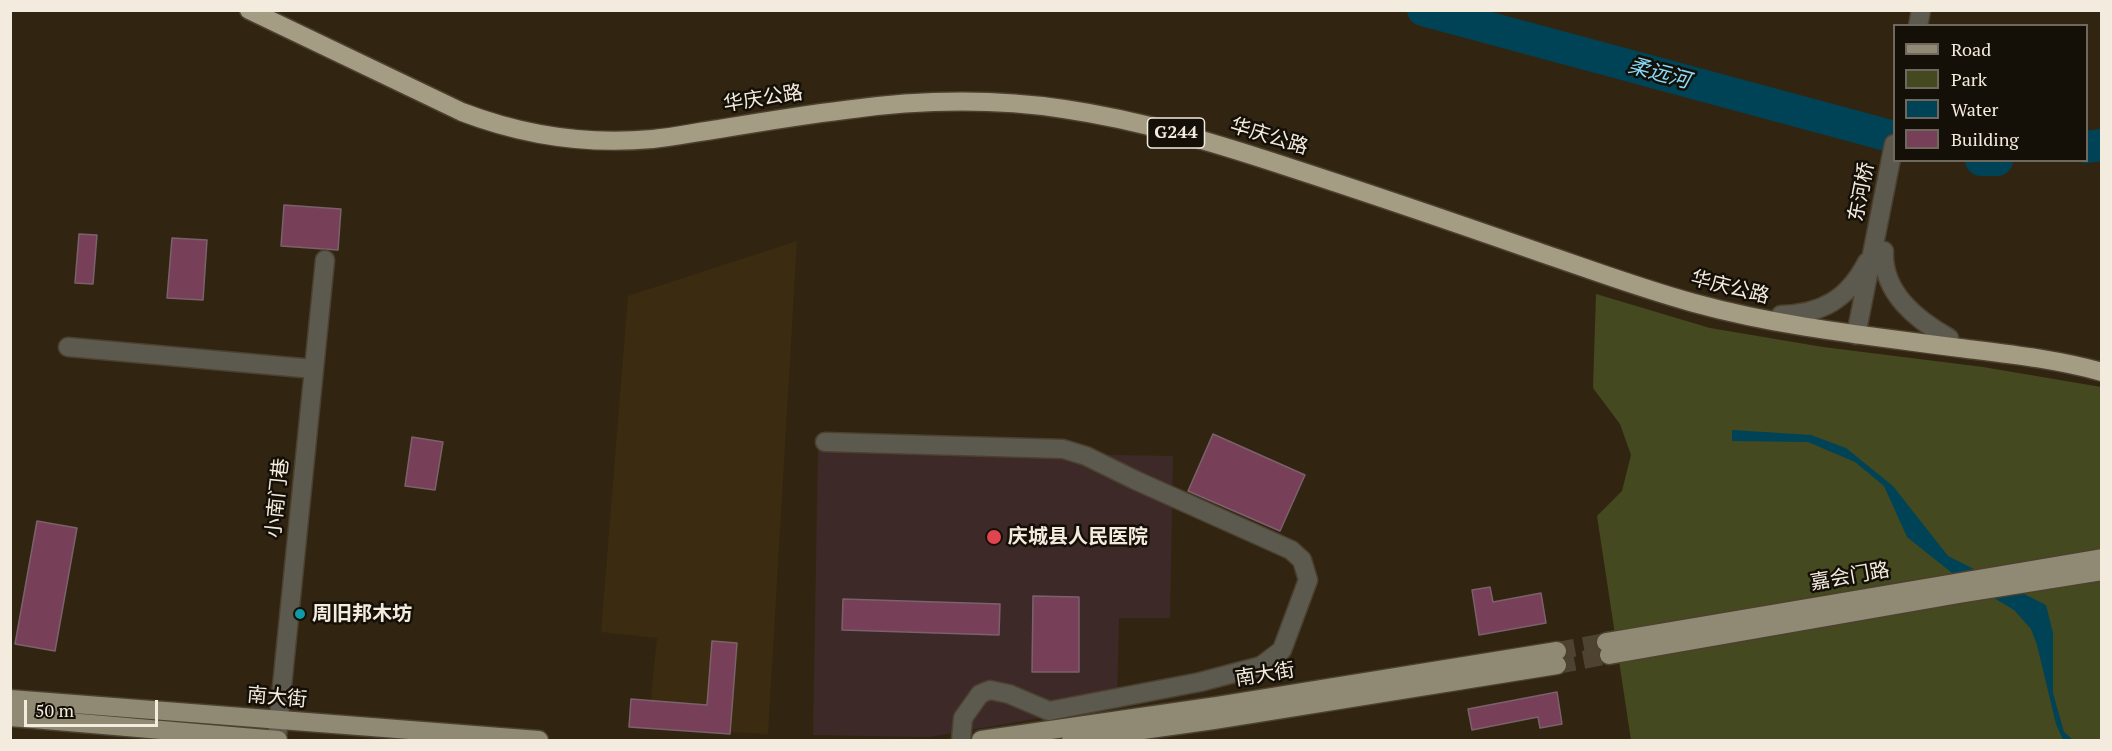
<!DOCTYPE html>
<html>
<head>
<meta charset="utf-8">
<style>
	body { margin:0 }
	#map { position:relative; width:2112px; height:751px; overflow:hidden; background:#312512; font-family:"PT Serif",serif }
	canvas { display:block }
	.frame { position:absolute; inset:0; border:12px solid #f4ebdf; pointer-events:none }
	.legend { position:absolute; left:1893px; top:24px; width:195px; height:138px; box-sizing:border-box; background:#151007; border:2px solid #6e685d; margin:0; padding:8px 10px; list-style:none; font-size:18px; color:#f4ebdf }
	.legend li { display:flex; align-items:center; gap:12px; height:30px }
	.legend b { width:30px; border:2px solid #6e685d }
	.scale { position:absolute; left:24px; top:700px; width:134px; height:27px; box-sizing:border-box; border:3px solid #f4ebdf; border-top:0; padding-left:8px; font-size:18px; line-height:21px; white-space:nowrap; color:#f4ebdf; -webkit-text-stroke:4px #151007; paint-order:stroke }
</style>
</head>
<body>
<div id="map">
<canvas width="2112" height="751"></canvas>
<div class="frame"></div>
<ul class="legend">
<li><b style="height:8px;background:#908974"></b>Road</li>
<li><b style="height:16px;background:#44491f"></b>Park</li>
<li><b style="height:16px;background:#004356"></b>Water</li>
<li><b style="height:16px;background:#784058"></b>Building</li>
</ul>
<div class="scale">50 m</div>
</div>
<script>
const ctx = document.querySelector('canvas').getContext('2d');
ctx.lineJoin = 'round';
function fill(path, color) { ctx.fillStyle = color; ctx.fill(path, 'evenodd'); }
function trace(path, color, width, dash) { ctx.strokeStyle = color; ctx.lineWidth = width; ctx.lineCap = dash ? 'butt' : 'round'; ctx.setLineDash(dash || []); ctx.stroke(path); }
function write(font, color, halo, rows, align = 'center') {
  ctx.font = font + ' "PT Serif","Noto Sans SC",serif'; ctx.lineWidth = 5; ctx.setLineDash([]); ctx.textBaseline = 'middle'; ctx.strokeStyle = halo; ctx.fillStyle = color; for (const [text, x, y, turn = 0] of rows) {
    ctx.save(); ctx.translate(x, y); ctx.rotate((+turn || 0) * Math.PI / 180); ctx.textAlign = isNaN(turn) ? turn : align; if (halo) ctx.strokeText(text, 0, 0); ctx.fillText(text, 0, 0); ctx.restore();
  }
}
fill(new Path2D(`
	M797,241L768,734L648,727L657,638L601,632L628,296Z`), '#3b2b10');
fill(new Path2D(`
	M818,450L1173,456L1170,618H1119L1117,705L929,737L813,735Z`), '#3d2927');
fill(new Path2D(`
	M1596,294L1710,328L1823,347L1983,367L2101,387V740H1631L1597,516L1622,491L1631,455L1620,424L1593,388Z`), '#44491f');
fill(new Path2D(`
	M1732,430L1811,435L1846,448L1893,486L1948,556L2046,605L2053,633V693L2064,732L2073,740H2063L2056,724L2037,645L2031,629L2014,610L1952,573L1907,537L1884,486L1855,462L1808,442L1732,441Z`), '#004356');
trace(new Path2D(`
	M1423,10L1894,137
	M2086,147L2102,145
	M1981,160H1997`), '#004356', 32);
const building = new Path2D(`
	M284,205L341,209L338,250L281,246Z
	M79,234L97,235L93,284L75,283Z
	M172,238L207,240L203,300L167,298Z
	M1213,434L1305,475L1280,531L1188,491Z
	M412,437L443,442L435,490L405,486Z
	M37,521L77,528L55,651L15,644Z
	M1490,587L1493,602L1541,593L1546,623L1479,635L1472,590Z
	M1033,596L1079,597V672H1032Z
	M843,599L1000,604L999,635L842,630Z
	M712,641L737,643L730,734L629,727L631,699L707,705Z
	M1557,692L1562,724L1540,728L1538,717L1472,730L1468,709Z`);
fill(building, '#784058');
trace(building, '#7b616b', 1.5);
trace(new Path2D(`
	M1557,651L1606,642
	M1557,665L1609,655`), '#4e4331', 18, [18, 9]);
const minor = new Path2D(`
	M1918,26L1921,10
	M1884,251C1882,293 1917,320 1949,338
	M1781,315C1822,314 1848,299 1867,262
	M1856,335L1894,144
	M68,347L314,369
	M825,442L1063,449L1086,456L1135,480L1291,550L1302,560L1308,580L1282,650L1261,666L1200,682L1049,711L1009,694L990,690L980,694L963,718L961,740
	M277,736L325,260`);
const major = new Path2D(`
	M1606,642L2102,558
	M1609,655L1959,594L2102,571
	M10,699L539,740
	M10,717L278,740
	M981,740L1217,706L1557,651
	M1071,740L1214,720L1557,665`);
const highway = new Path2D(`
	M249,10L462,112C522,135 588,145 653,139C675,137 697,132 719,129C761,122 803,115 845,110C917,100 991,98 1064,109C1139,120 1212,142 1285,166C1368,193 1450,221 1533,250C1586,268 1639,288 1694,303C1781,327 1870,336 1960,348C2008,354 2055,359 2102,372`);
trace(minor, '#4c412f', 21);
trace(major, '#4c412f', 21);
trace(highway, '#4c412f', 21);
trace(minor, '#5c594f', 18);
trace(major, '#908974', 18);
trace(highway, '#a49c83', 18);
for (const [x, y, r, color] of [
	[994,537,8,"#e0444e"],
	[300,614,6,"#0f9aa8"]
]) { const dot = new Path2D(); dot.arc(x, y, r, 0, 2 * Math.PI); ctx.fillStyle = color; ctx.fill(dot); trace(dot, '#151007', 2); }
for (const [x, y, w] of [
	[1176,133,57]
]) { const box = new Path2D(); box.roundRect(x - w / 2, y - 15, w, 30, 4.5); ctx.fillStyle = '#151007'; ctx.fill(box); trace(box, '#f4ebdf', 1.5); }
write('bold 18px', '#f4ebdf', null, [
	["G244",1176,133]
]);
write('20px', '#f4ebdf', '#151007', [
	["华庆公路",763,99,-9],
	["华庆公路",1269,137,17],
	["东河桥",1862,192,-79],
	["华庆公路",1730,288,14],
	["小南门巷",278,498,-84],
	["嘉会门路",1850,577,-10],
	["南大街",1265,675,-9],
	["南大街",277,698,5]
]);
write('bold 20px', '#f4ebdf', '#151007', [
	["庆城县人民医院",1008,537],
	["周旧邦木坊",312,614]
], 'left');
write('italic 21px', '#88daf9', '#151007', [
	["柔远河",1659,74,15]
]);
</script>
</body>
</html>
